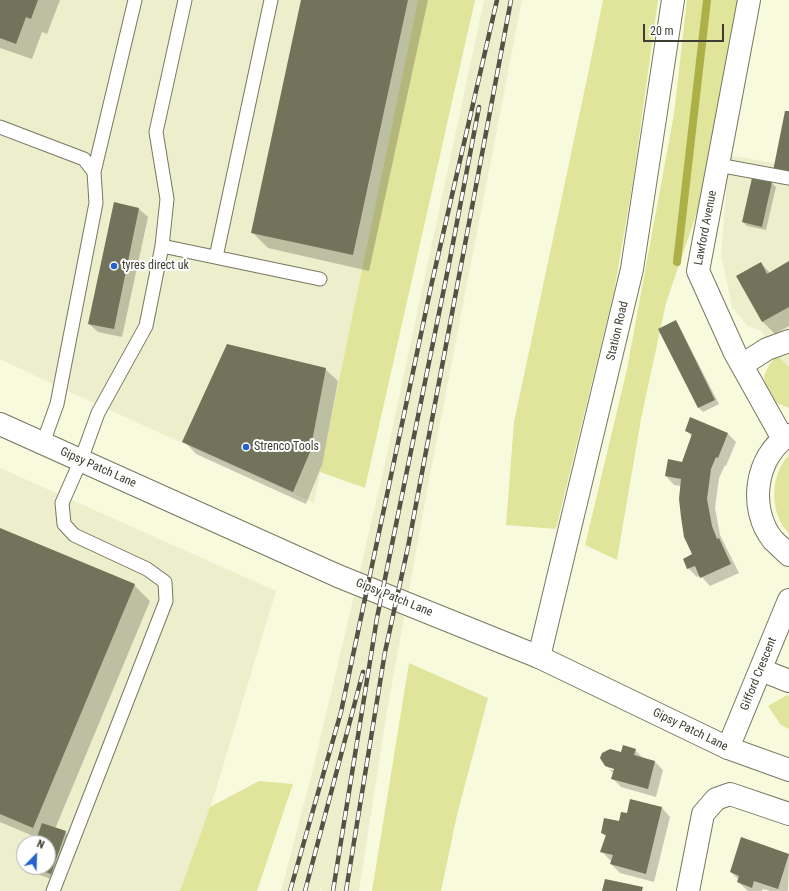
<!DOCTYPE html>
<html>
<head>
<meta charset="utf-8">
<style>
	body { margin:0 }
	#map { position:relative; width:789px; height:891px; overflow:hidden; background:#f8fade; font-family:"Roboto Condensed",sans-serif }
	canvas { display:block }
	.north { position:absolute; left:16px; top:835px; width:40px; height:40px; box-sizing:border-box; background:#fff; border:1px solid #b1b1ad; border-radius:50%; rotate:23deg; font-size:11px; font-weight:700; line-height:16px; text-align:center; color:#3d3d32 }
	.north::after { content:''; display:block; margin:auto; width:14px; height:18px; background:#2362cf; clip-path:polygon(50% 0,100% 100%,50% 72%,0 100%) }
	.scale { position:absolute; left:643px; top:24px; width:81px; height:18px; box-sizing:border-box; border:2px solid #3d3d32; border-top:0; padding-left:5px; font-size:12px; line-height:14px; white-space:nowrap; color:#3d3d32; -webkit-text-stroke:3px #fff; paint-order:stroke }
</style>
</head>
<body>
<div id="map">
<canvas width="789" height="891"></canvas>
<div class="north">N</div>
<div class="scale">20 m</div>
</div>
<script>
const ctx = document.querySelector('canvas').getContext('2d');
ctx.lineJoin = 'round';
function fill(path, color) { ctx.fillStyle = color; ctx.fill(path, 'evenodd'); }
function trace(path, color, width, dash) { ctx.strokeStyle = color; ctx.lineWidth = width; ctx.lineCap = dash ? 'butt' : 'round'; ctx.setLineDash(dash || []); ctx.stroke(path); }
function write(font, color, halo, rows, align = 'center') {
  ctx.font = font + ' "Roboto Condensed",sans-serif'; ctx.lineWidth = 4; ctx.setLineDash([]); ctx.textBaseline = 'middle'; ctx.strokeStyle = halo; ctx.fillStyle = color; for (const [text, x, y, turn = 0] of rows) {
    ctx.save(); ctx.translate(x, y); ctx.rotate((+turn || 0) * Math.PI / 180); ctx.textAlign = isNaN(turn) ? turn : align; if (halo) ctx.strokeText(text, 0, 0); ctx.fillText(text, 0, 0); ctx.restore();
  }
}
fill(new Path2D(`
	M0,0H418L314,503L48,382L0,359Z
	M484,0H522L431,470L387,711L359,891H321L322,883L320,891H281L314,765L381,481Z
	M729,155L789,166V367L777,355L761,331L748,326L732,307L721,255Z
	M0,468L276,591L214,796L180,891H0ZM24,843H48V867H24Z`), '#edefcc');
fill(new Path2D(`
	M418,0H475L365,488L320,472Z
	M603,0H658L633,181L614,292L556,529L506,525L514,422L588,74Z
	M687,0H742L711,164L696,215L666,303L641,419L617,560L585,545L627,369L674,114Z
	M777,355L789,367V408L777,403L765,390L764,376L769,365Z
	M789,455V534C786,530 782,525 780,521C770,499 773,472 789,455Z
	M409,663L488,698L457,815L441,891H372Z
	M787,695L789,696V729L781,725L768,706Z
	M259,781L293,784L257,891H180L210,807Z`), '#e1e59c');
fill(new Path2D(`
	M0,0H60L47,34L42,32L32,59L0,48Z
	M302,0H428L369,271L268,248L252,232Z
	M772,183L776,187L766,230L747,226L743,222Z
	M114,203L139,209L148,217L122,337L98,332L89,324Z
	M761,263L770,273L789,263V326L775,334L762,321Z
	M675,321L679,326L719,404L703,412L699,408L660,329Z
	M325,369L338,381L322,465L306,504L196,454L184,441Z
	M686,430L728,434L736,442L726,466L725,465L719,478L715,508L720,535L739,573L710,586L700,575L697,577L688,568L693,555L681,486L674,485L666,476L683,463L692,437Z
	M0,529L134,585L150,601L55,829L65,832L74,841L60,882L37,874L30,867H48V843H36L38,838L0,822Z
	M635,750L644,759L655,762L663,770L656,797L621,787L613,779L614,774L609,769L618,772L619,770L609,766V768L606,766L622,753Z
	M631,800L662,808L670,817L654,882L620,873L611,864L612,861L610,860L601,851L606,837L602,833L620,823L628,815Z
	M742,839L789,855L788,891H770L763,889L762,891H748L738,882L739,880L731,872Z`), '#0003');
trace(new Path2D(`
	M677,262L707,0`), '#adaf47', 8);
fill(new Path2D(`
	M0,0H38L31,19L26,17L16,44L0,38Z
	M301,0H408L353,255L251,233Z
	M785,111H789V174L773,171Z
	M752,178L772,182L762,227L742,222Z
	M114,202L139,208L114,329L88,324Z
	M789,261V307L762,322L736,276L761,262L767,274Z
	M676,320L715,400L698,408L658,329Z
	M227,344L326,368L310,452L293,492L182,442Z
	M690,417L728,433L718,458L716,457L711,469L707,499L712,526L717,539L719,538L731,564L700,578L695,566L687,569L683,559L692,554L684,537L681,517L679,499L681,479L665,476L668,459L682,462L692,434L685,431Z
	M0,528L135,584L33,828L0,814Z
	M623,745L636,749L634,755L655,761L648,789L611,779L614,769L605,766L600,758L602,753L610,749L621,752Z
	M630,799L662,807L646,874L610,864L613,855L600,852L606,835L601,833L604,818L619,821L621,812L627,813Z
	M42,823L66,831L51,874L31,867H48V843H35Z
	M741,837L789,854L778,889L754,881L752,888L737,882L739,876L730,872Z
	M605,879L643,887L642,891H602Z`), '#71735a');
const service = new Path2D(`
	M0,127L84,159L94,172L96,203L57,404L43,443
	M718,165L789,178
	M94,172L135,0
	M162,246L167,199L156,132L185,0
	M216,257L271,0
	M53,891L166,601L165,582L147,569L74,535L64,524L62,503L81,460L98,413L146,326L162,246L320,279`);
const minor = new Path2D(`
	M749,0L698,271L735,353L783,439
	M742,365L767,349L789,341
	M789,435C755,456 748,509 773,540C778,545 784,550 789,555
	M539,657L632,269L673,0
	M761,670L789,681
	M728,748L789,600
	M688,891L703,814L716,799L730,794L789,814`);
const secondary = new Path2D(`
	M0,424L338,576L539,657L728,748L789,770`);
trace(service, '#76785f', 15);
trace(minor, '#76785f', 24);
trace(secondary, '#76785f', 24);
trace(service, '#fff', 13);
trace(minor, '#fff', 22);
trace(secondary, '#fff', 22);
const rail = new Path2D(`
	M290,891L341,712L432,282L497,0
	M305,891L363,672
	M333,891L377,618L449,264L479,107
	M346,891L385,652L408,547L511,0`);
trace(rail, '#525245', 4.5);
trace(rail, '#fff', 3, [9]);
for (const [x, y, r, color] of [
	[114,266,4,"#2362cf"],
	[246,447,4,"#2362cf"]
]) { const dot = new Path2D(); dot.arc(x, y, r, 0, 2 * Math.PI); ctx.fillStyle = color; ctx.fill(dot); trace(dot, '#fff', 1.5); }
write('12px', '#3d3d32', '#fff', [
	["Lawford Avenue",706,228,-79],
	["Station Road",618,331,-77],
	["Gipsy Patch Lane",98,468,24],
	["Gipsy Patch Lane",394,598,22],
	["Gifford Crescent",759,674,-68],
	["Gipsy Patch Lane",690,730,26]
]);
write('12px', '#3d3d32', '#fff', [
	["tyres direct uk",122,266],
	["Strenco Tools",254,447]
], 'left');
</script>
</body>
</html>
